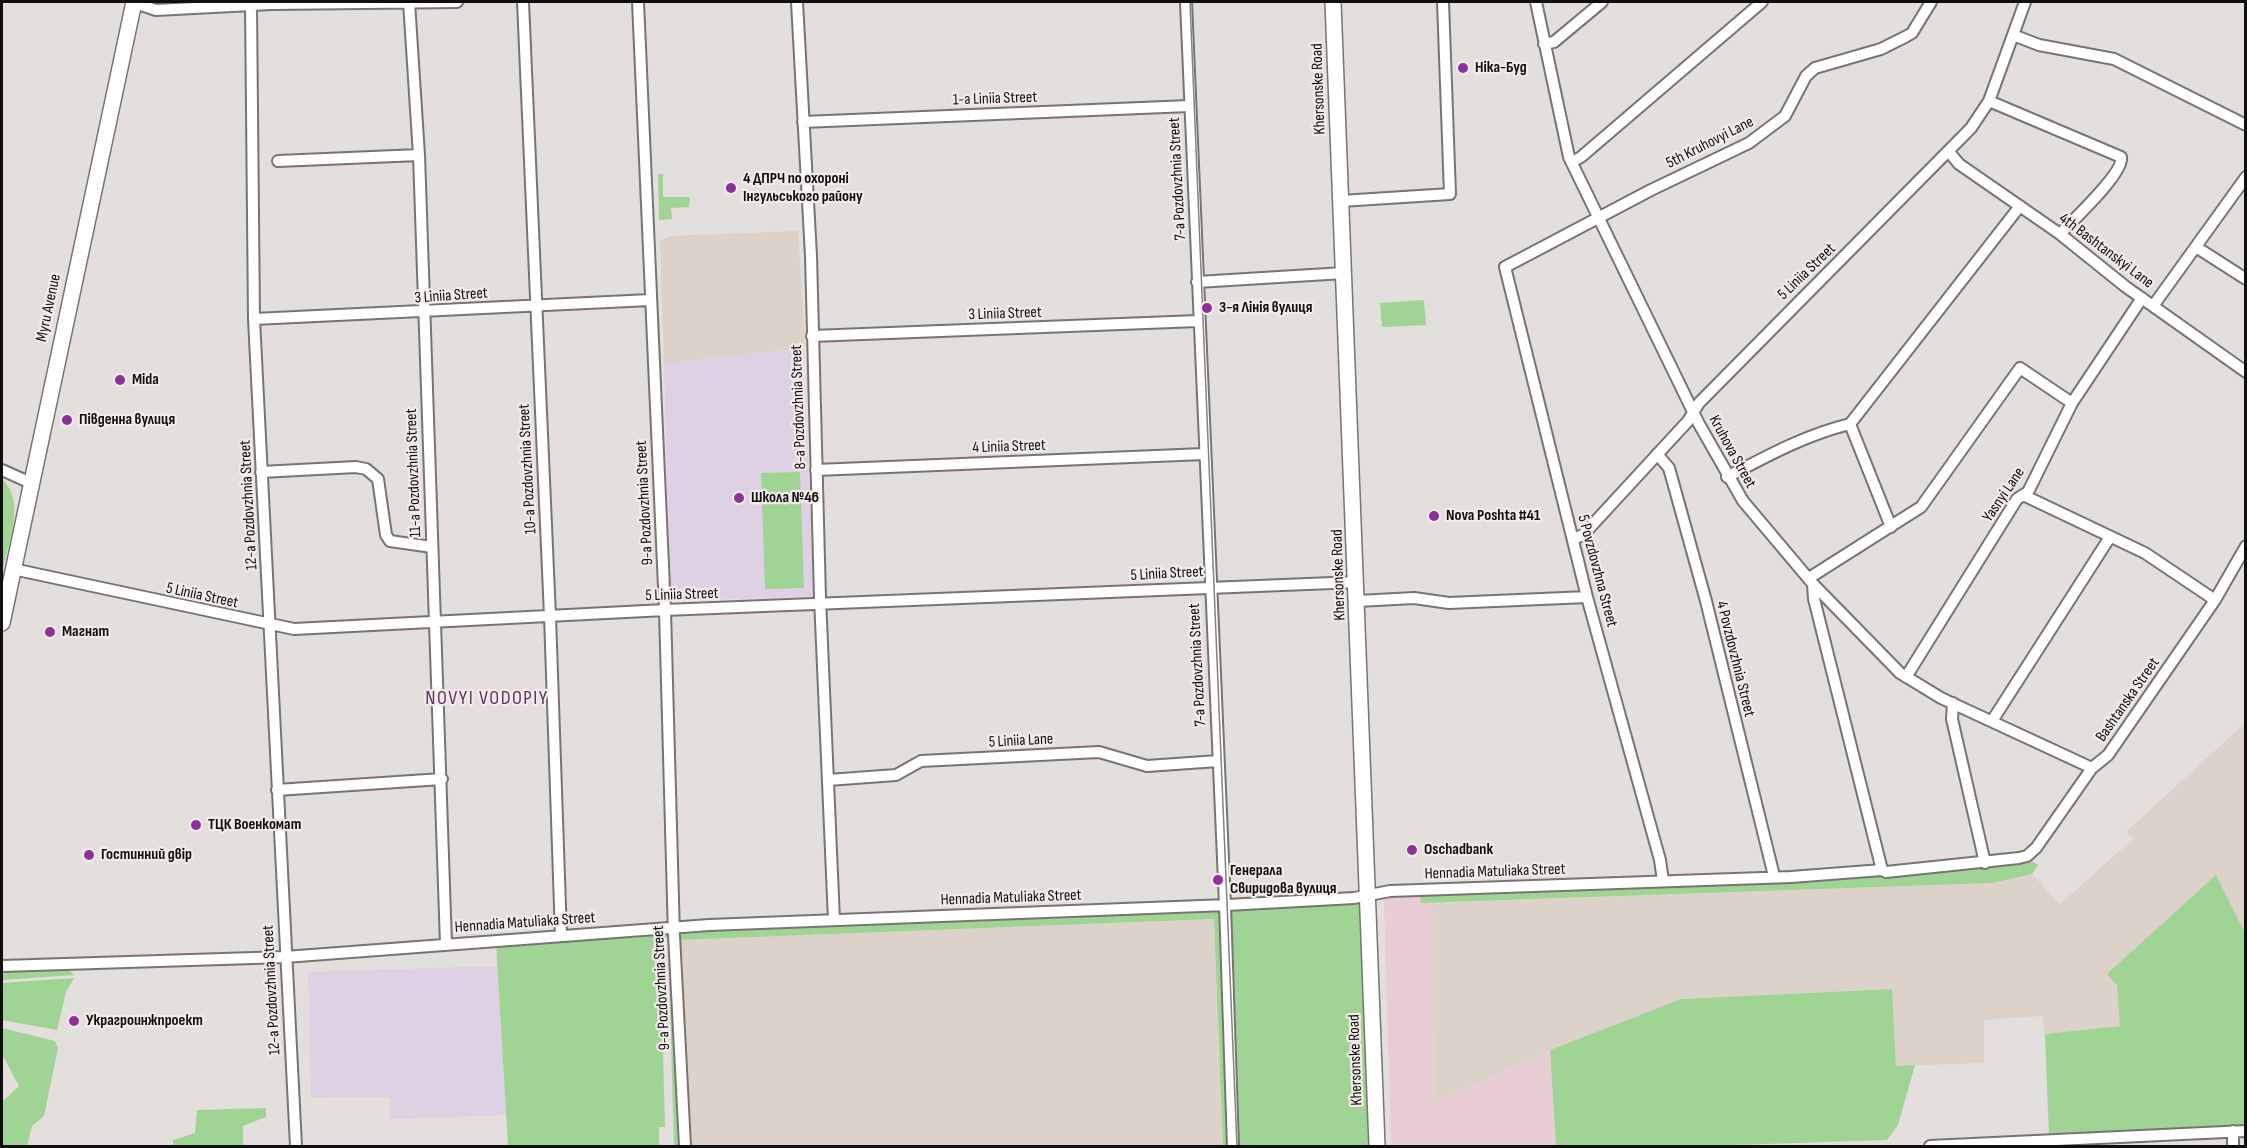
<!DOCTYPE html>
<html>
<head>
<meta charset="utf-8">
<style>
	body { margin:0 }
	#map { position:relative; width:2247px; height:1148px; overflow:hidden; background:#e3dfdc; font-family:"Sofia Sans Condensed",sans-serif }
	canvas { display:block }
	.frame { position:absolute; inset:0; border:3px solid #100e0e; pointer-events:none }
</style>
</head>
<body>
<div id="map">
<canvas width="2247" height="1148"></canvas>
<div class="frame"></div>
</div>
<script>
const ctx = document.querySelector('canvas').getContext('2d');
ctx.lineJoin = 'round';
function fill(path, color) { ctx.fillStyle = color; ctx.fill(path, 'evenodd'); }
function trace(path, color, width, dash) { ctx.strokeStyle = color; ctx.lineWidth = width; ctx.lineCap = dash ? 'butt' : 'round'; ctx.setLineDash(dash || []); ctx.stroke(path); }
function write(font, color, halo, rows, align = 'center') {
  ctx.font = font + ' "Sofia Sans Condensed",sans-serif'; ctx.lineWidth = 4.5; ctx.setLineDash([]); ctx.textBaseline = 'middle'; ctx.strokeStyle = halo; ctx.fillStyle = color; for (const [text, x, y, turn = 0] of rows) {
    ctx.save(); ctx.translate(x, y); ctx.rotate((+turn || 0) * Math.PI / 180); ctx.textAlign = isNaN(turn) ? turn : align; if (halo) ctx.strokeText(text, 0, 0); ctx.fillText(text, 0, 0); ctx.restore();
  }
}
fill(new Path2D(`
	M1391,894L1420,895L1421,903H1432L1434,1099L1447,1098L1550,1050L1556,1146H1391L1384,900Z`), '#e8ced4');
fill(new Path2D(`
	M798,231L805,338L803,348L664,364L660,242L669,236Z
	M2245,723V933L2216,875L2117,985L2121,1026L2045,1034L2042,1016L1984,1020V1063L1896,1066L1892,989L1681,999L1550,1050L1447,1098L1434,1099L1432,903L1993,883L2032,874L2060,904L2133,839L2126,832Z
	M1214,919L1223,1146H689L679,940Z`), '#ddd2ca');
fill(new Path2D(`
	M803,348L814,596L675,601L671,596L664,364Z
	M498,966L506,1115L390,1119V1097L311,1098L308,972Z`), '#ded1e4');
fill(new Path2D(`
	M658,174H663V197H690L689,207L671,208L672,219L659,220Z
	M1424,300L1426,325L1382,327L1380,303Z
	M800,472L804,588L765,589L761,473Z
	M2,479C27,502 7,545 2,574Z
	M2028,858L2038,865L2032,874L1993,883L1421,903L1420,895L1631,885Z
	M2216,875L2245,933V1127L2049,1137L2045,1034L2120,1026L2117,985L2107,974Z
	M1357,902L1362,906L1371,1146H1223L1214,919L679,940L678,933Z
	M669,933L682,1146H668H674L668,938H660L665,1127H659V1146H508L496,942Z
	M66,967L74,975L2,980V972Z
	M74,978L66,992L57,1030L2,1020V983Z
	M1892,989L1896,1066L1915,1065L1898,1125L1887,1140L1706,1146H1556L1550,1050L1681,999Z
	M2,1028L55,1041L58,1048L44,1116L32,1126L27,1146H2V1102L19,1086L2,1054Z
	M266,1108V1117L243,1126V1146H173V1140L195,1133L197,1110Z`), '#a0d495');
const street = new Path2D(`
	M132,2L156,10L271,4L457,2
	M409,2L419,155L446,944
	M523,2L550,616L561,935
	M638,2L665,610L674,935L685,1146
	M797,2L811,256L820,598L834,920
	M1186,2L1225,905L1233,1146
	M1536,2L1569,157L1699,424L1743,501L1813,584L1900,673L1941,698L2092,768
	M251,5L254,319L296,1146
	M2013,35L2039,45L2114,59L2246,125
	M1544,44L1554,42L1602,2
	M1989,101L2121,157C2125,172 2072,221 2060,234
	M803,122L1189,106
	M1949,152L1959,164L2060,234L2126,287L2246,372
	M278,161L419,155
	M1572,162L1581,157L1762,2
	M1341,201L1450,194L1443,2
	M2196,247L2246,279
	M1197,282L1344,273
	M2153,306L2246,177
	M254,319L650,300
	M812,336L1198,321
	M1850,424L1891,527
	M1657,454L1669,468L1706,601L1774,876
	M2,470L31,483
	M816,470L1204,454
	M261,472L356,467L366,469L378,479L386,535L390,541L432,547
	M1727,477C1767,456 1805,435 1850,424L2020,206
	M2023,495L2145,553L2215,600
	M1573,539L1583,535L1688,421L1699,403L1971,128L1989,101L2025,2
	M13,569L294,629L665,610L1357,582
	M1809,578L1921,507L2020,368L2072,403
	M1813,584L1814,599L1882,870
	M1358,601L1414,598L1449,603L1587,597
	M1906,677L2017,499L2028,492L2072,403L2142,298
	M1953,703L1952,719L1985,863
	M1992,721L2110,537
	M828,780L896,775L921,761L1099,752L1147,766L1218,761
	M277,790L442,779
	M1663,881L1660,860L1587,597L1505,267L1651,190L1749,143L1785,116L1806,76L1815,68L1881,49L1905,37L1912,33L1931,2
	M2,966L285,957L709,925L1227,905L1354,898L1390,891L1791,877L1882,870L1886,872L2019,858L2027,856L2036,848L2092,768L2108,755L2215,600L2246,546
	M2233,1131V1146
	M1930,1146L2246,1131`);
const secondary = new Path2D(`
	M1333,2L1377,1146
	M2,623L134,2`);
trace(street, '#787472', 14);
trace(secondary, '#787472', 18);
trace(street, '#fff', 10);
trace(secondary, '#fff', 15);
trace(new Path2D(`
	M1190,2L1237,1146`), '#84817f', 1.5);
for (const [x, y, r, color] of [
	[1463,68,6,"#8f3099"],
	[731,188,6,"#8f3099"],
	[1207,308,6,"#8f3099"],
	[120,380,6,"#8f3099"],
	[67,420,6,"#8f3099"],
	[739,498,6,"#8f3099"],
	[1434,516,6,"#8f3099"],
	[50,632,6,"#8f3099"],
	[196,825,6,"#8f3099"],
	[1412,850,6,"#8f3099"],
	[89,855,6,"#8f3099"],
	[1218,880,6,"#8f3099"],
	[74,1021,6,"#8f3099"]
]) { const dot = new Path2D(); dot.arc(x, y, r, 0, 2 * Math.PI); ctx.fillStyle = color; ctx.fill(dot); trace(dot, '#f1ece9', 2); }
write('bold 16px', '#100e0e', '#f1ece9', [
	["Ніка-Буд",1475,68],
	["4 ДПРЧ по охороні",743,179],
	["Інгульського району",743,197],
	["3-я Лінія вулиця",1219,308],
	["Mida",132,380],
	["Південна вулиця",79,420],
	["Школа №46",751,498],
	["Nova Poshta #41",1446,516],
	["Магнат",62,632],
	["ТЦК Военкомат",208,825],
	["Oschadbank",1424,850],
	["Гостинний двір",101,855],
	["Генерала",1230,871],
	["Свиридова вулиця",1230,889],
	["Украгроинжпроект",86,1021]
], 'left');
write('16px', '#100e0e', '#f1ece9', [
	["Khersonske Road",1319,89,-92],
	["1-a Liniia Street",995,99,-2],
	["5th Kruhovyi Lane",1710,143,-27],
	["7-a Pozdovzhnia Street",1178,179,-93],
	["4th Bashtanskyi Lane",2106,251,37],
	["5 Liniia Street",1807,272,-44],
	["3 Liniia Street",451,296,-4],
	["Myru Avenue",49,308,-78],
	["3 Liniia Street",1005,314,-2],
	["8-a Pozdovzhnia Street",799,407,-92],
	["4 Liniia Street",1009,447,-2],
	["Kruhova Street",1732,452,61],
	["10-a Pozdovzhnia Street",528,469,-93],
	["11-a Pozdovzhnia Street",414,473,-92],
	["Yasnyi Lane",2004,495,-56],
	["9-a Pozdovzhnia Street",645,503,-93],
	["12-a Pozdovzhnia Street",249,505,-93],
	["5 Povzdovzhna Street",1597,571,75],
	["5 Liniia Street",1167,574,-3],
	["Khersonske Road",1339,575,-92],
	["5 Liniia Street",682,595,-2],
	["5 Liniia Street",202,596,12],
	["4 Povzdovzhnia Street",1735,659,76],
	["7-a Pozdovzhnia Street",1198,665,-93],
	["Bashtanska Street",2128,700,-55],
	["5 Liniia Lane",1021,741,-3],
	["Hennadia Matuliaka Street",1495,872,-2],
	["Hennadia Matuliaka Street",1011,898,-2],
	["Hennadia Matuliaka Street",525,923,-4],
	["9-a Pozdovzhnia Street",662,988,-93],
	["12-a Pozdovzhnia Street",272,990,-93],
	["Khersonske Road",1356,1060,-92]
]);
ctx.letterSpacing = '1.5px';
write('20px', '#5e3063', '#f1ece9', [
	["NOVYI VODOPIY",487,699]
]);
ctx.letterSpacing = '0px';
</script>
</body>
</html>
